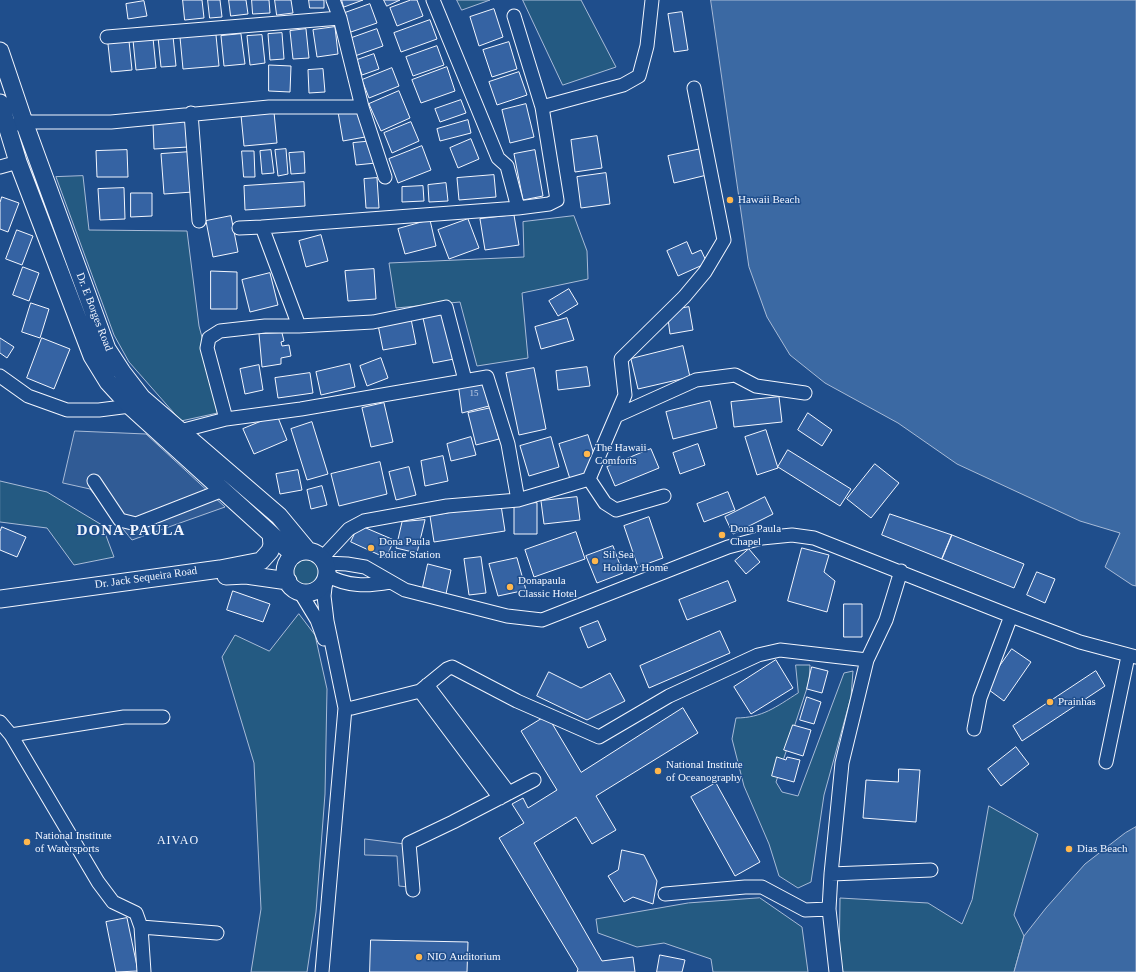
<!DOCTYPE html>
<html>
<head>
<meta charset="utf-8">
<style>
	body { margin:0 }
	canvas { display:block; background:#1f4e8c }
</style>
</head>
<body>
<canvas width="1136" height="972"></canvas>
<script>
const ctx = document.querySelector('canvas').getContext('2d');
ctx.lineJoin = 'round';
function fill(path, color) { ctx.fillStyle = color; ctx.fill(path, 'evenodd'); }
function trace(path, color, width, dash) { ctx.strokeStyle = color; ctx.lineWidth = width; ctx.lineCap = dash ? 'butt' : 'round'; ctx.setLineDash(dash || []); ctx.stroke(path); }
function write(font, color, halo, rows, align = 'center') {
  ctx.font = font + ' "Times New Roman",serif'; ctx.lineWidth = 3; ctx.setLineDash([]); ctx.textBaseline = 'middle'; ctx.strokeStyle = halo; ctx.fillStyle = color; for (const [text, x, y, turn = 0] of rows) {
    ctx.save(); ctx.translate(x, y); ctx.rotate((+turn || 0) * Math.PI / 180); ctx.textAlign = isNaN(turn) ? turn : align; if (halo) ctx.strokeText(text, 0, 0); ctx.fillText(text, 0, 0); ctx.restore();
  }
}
const green = new Path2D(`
	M457,0H490L462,10Z
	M523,0H581L616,67L563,85Z
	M83,176L89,230L187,231L199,326L222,412L181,421L129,362L114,335L56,177Z
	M574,216L587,251L588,279L522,293L528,358L477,366L460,302L396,308L389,263L524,257L523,222Z
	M0,481L47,492L102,525L114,557L74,565L47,528L0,522Z
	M291 572a14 14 0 1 1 28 0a14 14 0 1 1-28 0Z
	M299,614L315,635L327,689L325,794L316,912L307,972H251L261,909L254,763L222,657L235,635L269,651Z
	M796,665H810L809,682L776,782L782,792L798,796L844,673L853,671L851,697L824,795L811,882L798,888L779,876L769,844L744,786L732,739L736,718C762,718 776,707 798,693Z
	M989,806L1038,834L1014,915L1024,936L1014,972H839L840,898L928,903L962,924L972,900Z
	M760,898L802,927L808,972H713L711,959L664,943L637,947L598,933L596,919L688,903Z`);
fill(green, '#245a82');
trace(green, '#a8bbd7', 1);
const parking = new Path2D(`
	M75,431L146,434L225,507L132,540L90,489L63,483Z
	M365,839L405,844L408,887L399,886L397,856L365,855Z`);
fill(parking, '#305b95');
trace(parking, '#a8bbd7', 1);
const water = new Path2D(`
	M711,0H1136V586L1132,585L1105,567L1120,533L1080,521L957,464L898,423L825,383L790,355L767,317L749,267Z
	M1136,827V972H1014L1024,936L1046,908L1085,864L1125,833Z`);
fill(water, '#3b69a3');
trace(water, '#a8bbd7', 1);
const building = new Path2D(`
	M183,0H202L204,18L185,20Z
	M208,0H220L222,17L210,18Z
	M229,0H246L248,14L231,16Z
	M252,0H269L270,13L253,14Z
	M275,0H291L293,13L277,15Z
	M309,0H324V8H310Z
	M342,0H363L344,7Z
	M384,0H400L387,6Z
	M411,0H417L423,16L397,26L390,8Z
	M144,1L147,16L128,19L126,4Z
	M370,4L377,23L348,33L342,14Z
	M494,9L503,37L479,46L470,17Z
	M682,12L688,50L674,52L668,14Z
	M430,20L437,39L401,52L394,33Z
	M335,27L338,54L317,57L313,30Z
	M306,29L309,58L293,59L290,31Z
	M377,29L383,46L352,57L346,40Z
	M282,33L284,59L270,60L268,34Z
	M241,34L245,64L224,66L221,36Z
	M216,35L219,66L183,69L180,37Z
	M262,35L265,63L250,65L247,36Z
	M173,36L176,66L161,67L158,37Z
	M153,38L156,68L136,70L133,40Z
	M129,41L132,70L111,72L108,44Z
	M509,42L517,69L492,77L483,50Z
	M437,46L444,65L413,76L406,57Z
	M374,54L379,69L362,75L357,60Z
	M269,65L291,66L290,92L269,91Z
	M447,67L455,91L421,103L412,80Z
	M392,68L399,86L369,98L362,80Z
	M323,69L325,92L309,93L308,70Z
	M519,72L527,95L497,105L489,82Z
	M399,91L410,118L381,131L369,104Z
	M461,100L466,113L440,122L435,109Z
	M526,104L534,137L510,143L502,110Z
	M360,108L365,137L343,141L338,112Z
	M274,112L277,143L244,146L241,115Z
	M468,120L471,133L440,141L437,129Z
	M187,121L188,147L154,149L153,123Z
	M411,122L419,141L392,153L384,133Z
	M597,136L602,168L575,172L571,140Z
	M471,139L479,159L458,168L450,148Z
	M374,141L376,163L356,165L353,143Z
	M422,146L431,170L398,183L389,159Z
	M286,149L288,174L278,176L275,150Z
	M701,149L707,175L674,183L668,156Z
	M127,150L128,177H97L96,151Z
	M271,150L274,173L262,174L260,151Z
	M535,150L543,196L523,200L514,154Z
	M242,151H254L255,177H244Z
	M190,152L193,192L164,194L161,154Z
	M304,152L305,173L291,174L289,153Z
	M606,173L610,204L581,208L577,177Z
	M494,175L496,197L459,200L457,178Z
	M377,178L379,208H366L364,179Z
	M304,182L305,206L245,210L244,186Z
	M446,183L448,201L429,202L428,185Z
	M423,186L424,201L402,202V187Z
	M124,188L125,219L100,220L98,189Z
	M131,193H152V216L131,217Z
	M2,197L19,203L8,232L0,229V203Z
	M514,215L519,245L485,250L480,219Z
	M231,216L238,252L213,257L206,221Z
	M468,219L479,248L449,259L438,230Z
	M430,220L436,246L405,254L398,229Z
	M17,230L33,236L22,265L6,259Z
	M321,235L328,261L306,267L299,241Z
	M687,242L692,254L701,250L707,263L678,276L667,251Z
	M23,267L39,273L29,301L13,295Z
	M374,269L376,299L348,301L345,271Z
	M211,271L237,272V309H211Z
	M270,273L278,305L250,312L242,280Z
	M569,289L578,304L558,316L549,301Z
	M31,303L49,309L40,338L22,332Z
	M689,307L693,330L670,334L667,311Z
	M445,314L454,359L433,363L423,318Z
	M567,318L574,340L541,349L535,327Z
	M411,319L416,344L383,350L378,325Z
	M282,333L284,341L281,342L282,346L289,345L291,356L281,358V364L262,367L259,334Z
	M0,338L14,347L7,358L0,353Z
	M42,338L70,349L54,389L27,378Z
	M683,346L690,377L638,389L631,359Z
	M381,358L388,378L367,386L360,366Z
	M350,364L355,387L321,395L316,372Z
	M259,365L263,390L245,394L240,369Z
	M587,367L590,386L558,390L556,371Z
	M534,368L546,429L519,435L506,373Z
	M310,373L313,393L278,398L275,378Z
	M485,378L493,405L462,413L458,383Z
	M779,397L782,422L734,427L731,402Z
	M710,401L717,428L673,439L666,412Z
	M384,403L393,442L371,447L362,408Z
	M491,408L499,439L476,445L468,413Z
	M808,413L832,430L822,446L798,430Z
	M277,415L287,440L254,454L243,429Z
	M312,422L328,474L307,480L291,429Z
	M766,430L778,468L757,475L745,437Z
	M588,435L599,470L570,479L559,444Z
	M471,437L476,455L451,461L447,444Z
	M551,437L559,467L529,476L520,446Z
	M698,444L705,465L680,474L673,453Z
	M651,449L659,468L615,486L607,467Z
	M788,450L851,489L840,506L778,467Z
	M443,456L448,481L425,486L421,461Z
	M380,462L387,494L339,506L331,474Z
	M875,464L899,483L871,518L847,499Z
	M409,467L416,495L396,500L389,472Z
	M298,470L302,490L280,494L276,474Z
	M322,486L327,505L311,509L307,490Z
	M728,492L735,510L704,522L697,504Z
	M577,497L580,520L544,524L541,501Z
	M765,497L773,514L733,534L725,517Z
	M537,503V534H514V504Z
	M501,505L505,531L434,542L430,516Z
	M890,514L952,535L942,559L882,535Z
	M649,517L663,558L638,567L624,526Z
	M425,520L417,553L396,548L402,522Z
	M359,525L394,540L386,558L351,542Z
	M2,527L26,537L17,557L0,550V532Z
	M576,532L585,559L534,577L525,550Z
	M952,535L1024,564L1014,588L942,559Z
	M613,546L623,573L597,583L586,556Z
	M802,548L829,555L824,572L835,581L827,612L788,601Z
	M749,549L760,562L746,574L735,561Z
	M481,557L486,593L469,595L464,559Z
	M517,558L526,590L498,596L489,564Z
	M428,564L451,570L446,594L423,587Z
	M1037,572L1055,579L1045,603L1027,595Z
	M728,581L736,601L687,620L679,600Z
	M233,591L270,604L263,622L227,610Z
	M844,604H862V637H844Z
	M598,621L606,640L588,648L580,628Z
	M720,631L730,653L649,688L640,666Z
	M1012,649L1031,662L1004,701L985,687Z
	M776,660L793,688L751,714L734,687Z
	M812,667L828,671L822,693L807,689Z
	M1096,671L1105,686L1022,741L1013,726Z
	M549,672L581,688L610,673L625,701L587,720L537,696Z
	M807,697L821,702L814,724L800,720Z
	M683,708L698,733L596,796L616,830L592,844L576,817L534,843L602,961L633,957L635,972H577L578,969L499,838L524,823L512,804L523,798L528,808L557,790L521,731L547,715L581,772Z
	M793,725L811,730L803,756L784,750Z
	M1016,747L1029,764L1001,786L988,769Z
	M777,757L786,760L787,757L800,760L794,782L772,776Z
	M899,769L920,770L916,822L863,818L866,780L898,782Z
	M716,783L760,862L735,876L691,797Z
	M622,850L644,855L657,881L653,904L633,897L624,902L608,876L618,870Z
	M127,918L138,971L116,972L106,922Z
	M371,940L468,942L467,972H370Z
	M660,955L685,960L682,972H657Z`);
fill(building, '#3563a3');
trace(building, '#f2f6ff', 1);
const minor = new Path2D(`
	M333,0L340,18L362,107L385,177
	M514,16L542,107L557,200L549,204L518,208
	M107,37L340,18
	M542,107L623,85L639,76L647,46L652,0
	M191,113L199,221
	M17,124L24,122H111L269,107H362
	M0,167L18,162
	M239,228L262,227
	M299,326L262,227L518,208L507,166L498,158L433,0
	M0,376L28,396L67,410H99L130,406L136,403
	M616,416L696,380L735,375L756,386L805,393
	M226,419L207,348L209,338L220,331L265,326H299L373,322L446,307L465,380
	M180,431L226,419L301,409L487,377L508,444L518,500
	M589,479L625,395L621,359L684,297L705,272L724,240L694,88
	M94,481L120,520L136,524L223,490
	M322,558L349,529L364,521L447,506L518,500L589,479L605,503L616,510L664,496
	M326,563L347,564L365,567L405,590L507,616L542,620L728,547L762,538L792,535L814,538L1011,616L1080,642L1136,657
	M327,575C347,587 368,586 390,582
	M300,592L317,620L324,639
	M427,685L509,793
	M420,691L500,798
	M345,708H352L420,691L447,669L452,667L517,701L599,737L669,696L758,655L780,650L867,660
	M0,722L11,735L98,882L113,902L136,913L141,927L144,972
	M974,729L980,698L1011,616
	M11,735L124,717H163
	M1106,762L1128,656
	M831,874L931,870
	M413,890L409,843L453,822L534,780
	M665,894L745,887H762L805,910L829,909
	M141,927L217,933
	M322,972L345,708L327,621L324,596L326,579
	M836,972L829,909L831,874L842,763L867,660L886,620L901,571`);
const major = new Path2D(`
	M0,51L24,122L107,349L122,372L142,398L279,516L308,551
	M0,103L18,162L92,356L108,382L130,406L294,555
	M285 572a21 21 0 1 1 42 0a21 21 0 1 1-42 0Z
	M226,576L246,575L288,581
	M0,599L220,569L261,561L270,551L272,545L271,534`);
trace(minor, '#f2f6ff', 15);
trace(major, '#f2f6ff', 19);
trace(minor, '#1f4e8c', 13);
trace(major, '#1f4e8c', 17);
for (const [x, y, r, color] of [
	[730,200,4,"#ffb74d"],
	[587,454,4,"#ffb74d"],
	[722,535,4,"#ffb74d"],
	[371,548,4,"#ffb74d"],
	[595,561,4,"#ffb74d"],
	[510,587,4,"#ffb74d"],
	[1050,702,4,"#ffb74d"],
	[658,771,4,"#ffb74d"],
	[27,842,4,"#ffb74d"],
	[1069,849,4,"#ffb74d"],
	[419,957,4,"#ffb74d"]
]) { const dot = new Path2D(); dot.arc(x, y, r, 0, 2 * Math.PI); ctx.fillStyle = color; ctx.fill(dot); trace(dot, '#1f4e8c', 1.5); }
write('9px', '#c3d1e8', null, [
	["15",474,394]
]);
write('11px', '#f2f6ff', '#1f4e8c', [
	["Hawaii Beach",738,200],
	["The Hawaii",595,448],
	["Comforts",595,461],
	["Dona Paula",730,529],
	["Chapel",730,542],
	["Dona Paula",379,542],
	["Police Station",379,555],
	["Sil Sea",603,555],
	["Holiday Home",603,568],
	["Donapaula",518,581],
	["Classic Hotel",518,594],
	["Prainhas",1058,702],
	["National Institute",666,765],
	["of Oceanography",666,778],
	["National Institute",35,836],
	["of Watersports",35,849],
	["Dias Beach",1077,849],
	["NIO Auditorium",427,957]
], 'left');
write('11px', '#f2f6ff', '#1f4e8c', [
	["Dr. E Borges Road",94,312,69],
	["Dr. Jack Sequeira Road",146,578,-8]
]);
ctx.letterSpacing = '1px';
write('12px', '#f2f6ff', '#1f4e8c', [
	["AIVAO",178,841]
]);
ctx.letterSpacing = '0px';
ctx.letterSpacing = '1px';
write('bold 15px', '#f2f6ff', '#1f4e8c', [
	["DONA PAULA",131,531]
]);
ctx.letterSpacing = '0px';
</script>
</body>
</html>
